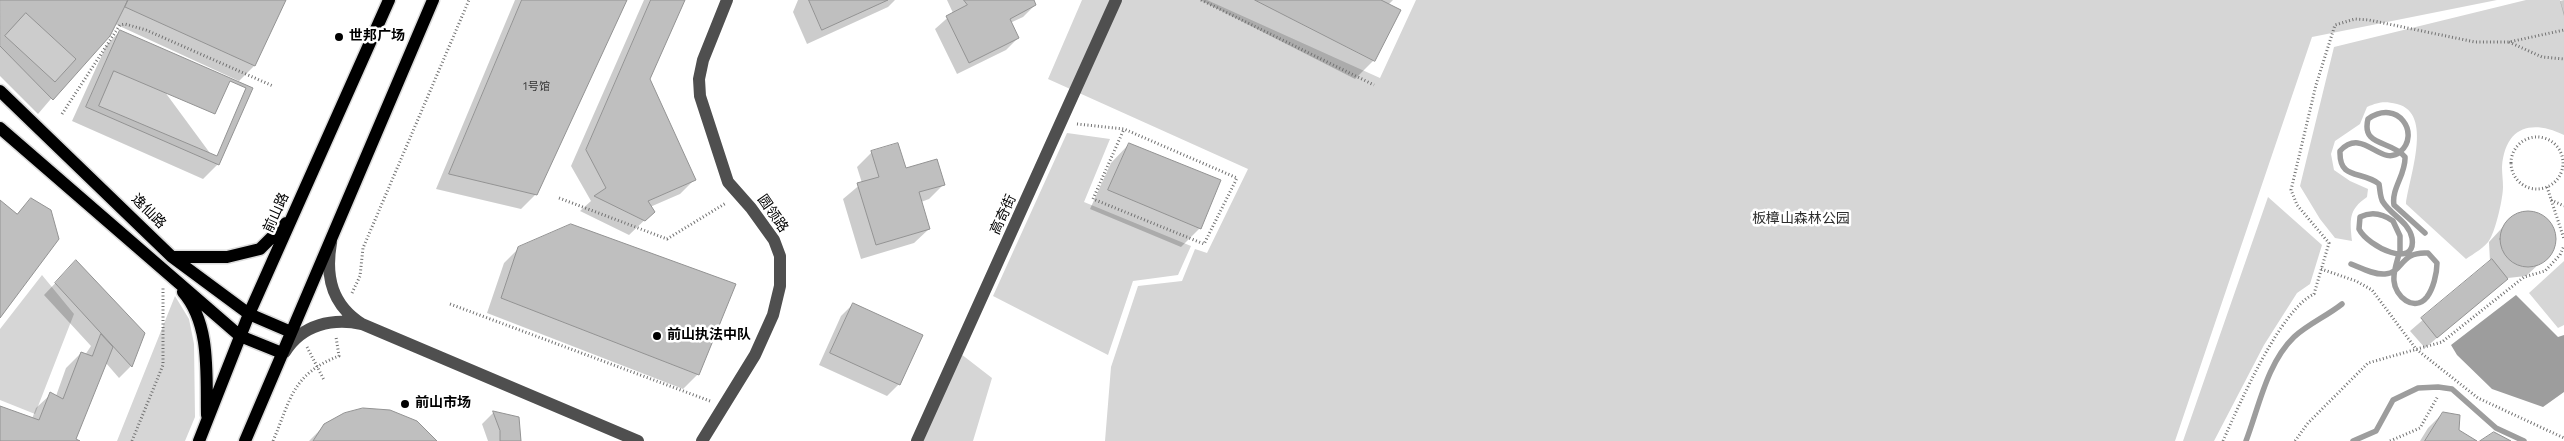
<!DOCTYPE html>
<html>
<head>
<meta charset="utf-8">
<style>
	body { margin:0 }
	canvas { display:block; background:#fff }
</style>
</head>
<body>
<canvas width="2564" height="441"></canvas>
<script>
const ctx = document.querySelector('canvas').getContext('2d');
ctx.lineJoin = 'round';
function fill(path, color) { ctx.fillStyle = color; ctx.fill(path, 'evenodd'); }
function trace(path, color, width, dash) { ctx.strokeStyle = color; ctx.lineWidth = width; ctx.lineCap = dash ? 'butt' : 'round'; ctx.setLineDash(dash || []); ctx.stroke(path); }
function write(font, color, halo, rows, align = 'center') {
  ctx.font = font + ' "Titillium Web","Noto Sans SC",sans-serif'; ctx.lineWidth = 5; ctx.setLineDash([]); ctx.textBaseline = 'middle'; ctx.strokeStyle = halo; ctx.fillStyle = color; for (const [text, x, y, turn = 0] of rows) {
    ctx.save(); ctx.translate(x, y); ctx.rotate((+turn || 0) * Math.PI / 180); ctx.textAlign = isNaN(turn) ? turn : align; if (halo) ctx.strokeText(text, 0, 0); ctx.fillText(text, 0, 0); ctx.restore();
  }
}
fill(new Path2D(`
	M1082,0H1207L1380,78L1416,0H2497L2312,37L2175,441H1105L1111,367L1138,286L1182,281L1195,249L1207,253L1248,169L1048,79Z
	M2526,0H2560L2564,13V135C2531,119 2505,127 2502,167C2502,174 2503,180 2503,187C2503,198 2496,229 2490,239C2486,247 2473,254 2466,259L2406,204C2409,177 2434,113 2397,104C2384,101 2379,102 2367,107L2360,124L2335,141L2331,154L2334,170L2350,181L2368,189L2367,197C2348,210 2350,220 2352,241L2335,238L2320,219L2300,186L2334,47Z
	M1067,133L1110,139L1084,202L1191,246L1178,275L1133,281L1108,355L993,296Z
	M2268,197L2322,245L2310,284L2297,293L2264,345L2214,441H2183Z
	M2564,261V325L2558,328L2529,293Z
	M42,275L74,314L35,414L0,400V329Z
	M175,296L189,319L194,344L195,417L185,441H117Z
	M961,354L992,378L973,441H921Z`), '#d6d6d6');
fill(new Path2D(`
	M2516,295L2558,337L2564,335V392L2543,407L2492,389L2457,355L2451,345Z`), '#9d9d9d');
fill(new Path2D(`
	M0,0H285L254,66L239,81L115,24L38,114L0,76Z
	M515,0H625L536,194L521,209L436,189Z
	M644,0H683L648,79L694,180L680,194L650,207L653,212L629,235L580,211L591,201L571,166Z
	M798,0H895L888,7L807,44L793,12Z
	M947,0H1032L1035,5L1023,17L1010,23L1018,38L1006,50L957,74L935,29L953,13Z
	M1200,0H1393L1388,5L1374,60L1355,79Z
	M2564,0V16L2560,1Z
	M120,31L218,164L203,179L72,121L106,46Z
	M1129,144L1200,228L1181,247L1090,209L1111,163Z
	M872,152L905,170L944,184L929,199L921,202L929,229L914,243L861,259L843,199L862,183L857,167Z
	M2530,211L2539,214L2552,226L2555,243L2552,252L2526,276L2508,278L2425,348L2410,331L2490,262L2489,242L2513,216Z
	M519,248L698,374L683,389L487,313L504,263Z
	M64,274L144,334L131,366L119,378L106,363L75,440L77,441H0V407L32,419L36,408L51,394L56,396L66,368L81,353L85,355L91,346L44,295Z
	M853,304L899,384L887,396L819,365L841,316Z
	M493,413L518,418L520,441H488L482,424Z
	M2443,413L2457,431L2474,441H2420L2428,428Z
	M325,425L436,441H309Z`), '#0003');
trace(new Path2D(`
	M2351,264C2361,268 2374,275 2385,274C2404,273 2399,251 2428,253L2437,263C2437,274 2433,289 2427,297C2414,313 2395,296 2394,281C2393,272 2397,262 2399,254L2400,252V236L2393,221C2383,214 2372,211 2360,217L2359,229C2368,247 2417,270 2412,238C2409,222 2391,215 2383,202C2380,198 2380,189 2379,184C2362,170 2339,181 2340,151C2363,126 2381,168 2400,152C2421,134 2398,98 2368,119C2361,147 2391,140 2405,157C2406,174 2391,189 2394,205L2425,233
	M2246,441C2259,407 2267,363 2294,337C2308,324 2327,316 2342,304
	M2353,441L2376,431L2393,400L2418,388L2438,387L2452,389L2496,428L2524,441`), '#9d9d9d', 5.5);
const building = new Path2D(`
	M0,0H128L110,36L53,100L0,46Z
	M128,0H286L255,66L125,7Z
	M522,0H627L537,195L449,174Z
	M651,0H685L650,79L696,180L648,201L655,212L645,221L594,196L606,188L586,150Z
	M809,0H888L822,30Z
	M964,0H1034L1036,5L1010,19L1019,38L969,63L946,16L967,5Z
	M1255,0H1381L1401,10L1375,61Z
	M26,13L76,59L55,82L5,36Z
	M120,30L253,88L219,165L86,107Z
	M114,71L215,114L230,81L246,88L217,156L99,106Z
	M898,143L906,168L937,159L945,185L919,192L930,229L876,245L857,183L879,177L871,151Z
	M1129,143L1221,180L1201,229L1108,190Z
	M31,198L51,210L59,239L0,318V200L17,214Z
	M2500 239a28 28 0 1 1 56 0a28 28 0 1 1-56 0Z
	M571,224L736,284L699,375L501,298L518,247Z
	M2492,259L2508,279L2437,338L2421,318Z
	M76,260L145,333L132,367L55,283Z
	M853,303L923,335L900,385L830,353Z
	M101,334L113,347L76,439L80,441H0V406L39,420L50,392L63,399L81,352L92,356Z
	M363,408L390,410L417,421L437,441H313L324,424L344,413Z
	M493,411L519,417L521,441H500V431Z
	M2443,412L2460,415L2459,430L2477,441H2425Z
	M2494,432L2511,441H2480Z`);
fill(building, '#bfbfbf');
trace(building, '#939393', 1);
const major = new Path2D(`
	M0,91L172,257L249,314L291,332
	M0,128L240,336L282,353
	M172,257H227L260,249L286,223
	M183,292C211,324 206,375 207,415
	M199,441L249,314L389,0
	M245,441L433,0`);
trace(major, '#dbdbdb', 15);
trace(new Path2D(`
	M1201,0L1374,85
	M2509,42L2542,57L2564,59
	M62,114L120,25L125,24L146,30L273,86
	M1077,124L1124,129L1237,178L1204,244L1093,199L1124,129
	M2511 163a26 26 0 1 1 52 0a26 26 0 1 1-52 0Z
	M2547,187L2564,239
	M559,198L667,239L726,203
	M2551,200L2564,206
	M2321,269L2356,281L2372,290L2416,349L2478,398L2564,438
	M352,293L360,276L363,248L469,0
	M450,304L710,401
	M307,347L324,380
	M132,441L163,365V288
	M273,441C291,399 292,374 339,356L336,337
	M2223,441C2239,405 2280,310 2314,294L2329,243L2297,205L2291,190L2316,85L2335,25L2355,19L2369,20L2475,42H2509L2564,30
	M2295,441L2308,423L2368,363L2442,342L2524,277L2545,271L2560,255L2564,246
	M2390,441L2420,428L2438,396`), '#717171', 3, [1, 2.5]);
trace(new Path2D(`
	M362,324L638,441
	M285,352C302,324 333,318 362,324C332,305 325,277 331,243
	M702,441L755,355L773,315L780,286V256L774,240L751,208L728,182L700,96L699,79L703,60L727,0
	M917,441L1116,0`), '#4f4f4f', 12);
trace(major, '#000', 12);
for (const [x, y, r, color] of [
	[339,37,5,"#000"],
	[657,336,5,"#000"],
	[405,404,5,"#000"]
]) { const dot = new Path2D(); dot.arc(x, y, r, 0, 2 * Math.PI); ctx.fillStyle = color; ctx.fill(dot); trace(dot, '#fff', 2); }
write('11px', '#303030', null, [
	["1号馆",536,87]
]);
write('bold 14px', '#000', '#fff', [
	["世邦广场",349,37],
	["前山执法中队",667,336],
	["前山市场",415,404]
], 'left');
write('14px', '#000', '#fff', [
	["逸仙路",148,212,45],
	["前山路",277,213,-66],
	["圆领路",772,214,55],
	["高奇街",1004,215,-65]
]);
write('14px', '#2d2d2d', '#fff', [
	["板樟山森林公园",1801,220]
]);
</script>
</body>
</html>
